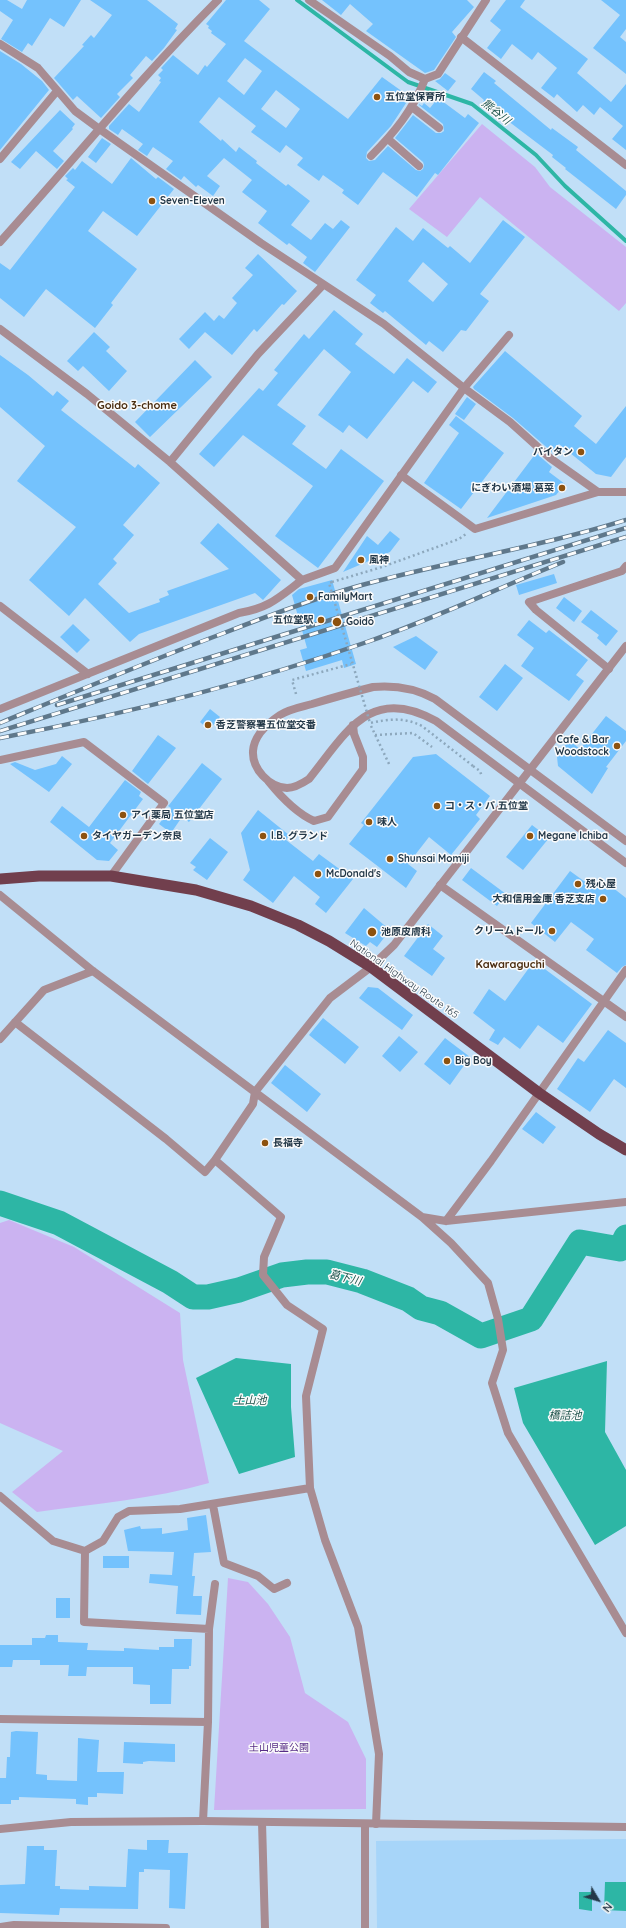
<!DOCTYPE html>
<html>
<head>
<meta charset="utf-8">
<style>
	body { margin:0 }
	#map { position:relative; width:626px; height:1928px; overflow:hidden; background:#c1dff7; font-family:Quicksand,sans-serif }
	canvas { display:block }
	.north { position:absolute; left:578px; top:1880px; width:40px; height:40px; -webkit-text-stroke:3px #fbfbfb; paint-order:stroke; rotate:128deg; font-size:11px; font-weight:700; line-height:16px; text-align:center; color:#233848 }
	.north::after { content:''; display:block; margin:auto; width:14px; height:18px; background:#233848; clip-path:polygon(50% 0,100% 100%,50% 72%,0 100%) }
</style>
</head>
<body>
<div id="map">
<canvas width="626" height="1928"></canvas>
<div class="north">N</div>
</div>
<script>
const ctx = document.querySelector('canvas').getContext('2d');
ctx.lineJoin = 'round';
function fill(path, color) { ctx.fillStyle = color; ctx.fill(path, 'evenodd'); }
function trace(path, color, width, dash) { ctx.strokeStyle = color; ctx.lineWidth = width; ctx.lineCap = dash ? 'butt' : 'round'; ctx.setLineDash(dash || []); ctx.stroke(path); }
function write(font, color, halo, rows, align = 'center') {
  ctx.font = font + ' Quicksand,"Noto Sans JP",sans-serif'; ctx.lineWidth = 3; ctx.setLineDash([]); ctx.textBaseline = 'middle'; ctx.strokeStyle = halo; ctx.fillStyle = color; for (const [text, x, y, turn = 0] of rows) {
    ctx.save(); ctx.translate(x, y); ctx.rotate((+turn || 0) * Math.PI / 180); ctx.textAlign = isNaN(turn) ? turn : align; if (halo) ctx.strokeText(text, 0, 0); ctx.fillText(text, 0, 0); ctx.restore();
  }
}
fill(new Path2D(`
	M626,1839V1928H377L376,1841Z`), '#a7d5f9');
fill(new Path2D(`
	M482,124L535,167L550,187L626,247V303L619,311L480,197L447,237L409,209Z
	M9,1220L74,1247L180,1313L183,1360L209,1483C153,1499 95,1504 37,1512L12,1492L63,1451L0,1423V1223Z
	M228,1578L248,1582L268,1604L290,1637L305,1693L348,1722L366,1759V1809L214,1810Z`), '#cbb3f1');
fill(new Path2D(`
	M236,1358L291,1364V1407L295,1457L239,1474L196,1378Z
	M607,1361L605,1432L626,1470V1526L595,1545L523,1423L514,1388Z
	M605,1882H626V1911L604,1910Z
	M579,1892H592V1911L579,1909Z`), '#2db6a5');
trace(new Path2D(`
	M297,0L408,82L472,104L536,155L565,186L626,241`), '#2db6a5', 4);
trace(new Path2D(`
	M0,1203L59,1223L170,1282L193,1297H208L239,1290L282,1275L307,1272H327L362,1281L408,1299L421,1308L440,1313L481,1336L531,1319L580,1242L620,1249L626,1237`), '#2db6a5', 25);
fill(new Path2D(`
	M0,0H7L22,9L27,0H81L64,27L50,18L32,46L28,43L22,52L1,39L13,20L0,11Z
	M90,0H147L178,24L175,29L177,30L164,48L152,61L146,56L130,75L133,78L117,94L120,97L101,118L77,96L73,100L54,78L84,46L82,45L91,35L94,38L112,15Z
	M226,0H259L270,9L244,41L348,119L382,77L410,97L391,126L367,152L366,158L369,161L375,160L388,146L416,170L420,171L423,169L424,165L423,162L395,138L413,115L436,133H441L444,131L443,124L419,105V104L422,106L424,103L430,108L438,98L465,118L468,114L479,123L438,175L435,173L417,197L383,172L358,205L342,193L344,190L323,175L319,181L297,165L303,158L286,145L280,153L251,132L256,126L219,97L199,122L221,141L222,139L236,152L239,147L257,161L256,163L286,186L288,184L310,201L291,225L311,240L325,223L333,229L341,220L350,227L315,272L303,263L307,257L289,243L287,245L258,223L267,211L242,192L252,180L224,158L207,176L220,186L213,196L198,185L196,187L184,176L181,180L166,169L173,161L153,147L147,156L138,150L143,144L122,129L118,135L109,129V126L129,104L139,112L161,82L159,81L161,78L158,75L163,70L161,68L173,55L198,75L205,65L207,67L226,44L211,33L212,31L208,28L209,26L206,24ZM245,58L262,71L244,95L227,81ZM276,90L300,109L286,128L261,109Z
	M322,0H467L474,7L452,32L456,37L434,70L425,73L366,31L373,24L350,4L341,15Z
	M506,0H525L520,7L588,59L577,73L611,102L626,84V150L612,139L623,126L600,107L594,115L583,105L577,112L557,94L554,98L541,88L557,68L538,52L532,60L512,44L501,59L487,48L501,30L490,21Z
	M601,0H626V29L620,37L626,42V74L593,48L620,15Z
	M0,51L21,64L42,81L49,90L0,150Z
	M484,72L496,81L494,83L551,130L552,128L578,147L576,150L626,191V195L616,209L565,169L566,168L552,157L553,155L483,102L484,100L471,89Z
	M445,73L456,81L448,91L435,81L440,79Z
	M60,110L75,124L72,128L73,129L53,151L64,161L57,169L36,151L20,169L11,162Z
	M102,138L111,144L96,163L88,157Z
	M131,158L156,179L158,177L174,189L137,236L103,211L88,231L137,269L111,303L113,305L95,328L46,289L24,317L0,298V263L10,270L75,187L66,180L68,179L65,176L73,168L75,170L82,161L112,184Z
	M503,220L525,237L480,294L489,301L466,331L461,330L443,352L429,341L426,345L385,311L383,313L370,303L376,295L356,280L396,227L413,241L423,228L448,248L450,246L470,263ZM423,262L448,284L433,302L408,281Z
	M258,254L297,291L284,305L282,304L257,332L254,329L232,355L205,332L189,349L179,339L205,312L214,321L219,315L224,319L237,303L232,298L253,275L245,268Z
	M334,310L363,334L355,344L394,374L407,358L437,382L428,393L413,381L367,439L349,425L343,433L318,415L351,372L324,349L277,405L306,426L292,444L326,469L341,449L384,481L318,568L275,536L313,486L243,435L214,467L199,454L259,388L263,391L278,373L274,370L304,334L309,339Z
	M94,332L110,347L106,351L127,371L109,391L83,366L78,371L67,361Z
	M505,351L582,416L574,426L596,444L626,406V457L611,477L596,474L559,444L552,452L513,418L474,389L473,387Z
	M0,355L28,375L53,396L57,391L69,401L61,410L135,468L138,464L160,483L123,525L134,535L113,559L117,563L98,584L129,613L160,602L159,599L169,595L167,591L229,569L200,543L218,523L281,580L263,600L255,593L139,634L130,642L85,598L69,616L29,580L76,527L17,481L45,446L0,407Z
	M195,360L212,377L150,437L135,422Z
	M467,397L476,404L464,420L455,414Z
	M456,416L504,453L461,509L424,483L459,433L449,425Z
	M536,453L552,467L549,472L565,484L556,495L487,518Z
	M390,531L400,539L390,552L343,572L367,536L378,545Z
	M554,574L557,583L519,595L516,585Z
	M332,580L356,664L344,668L342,660L306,671L300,650L307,648L292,595L299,589Z
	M564,597L582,611L574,622L556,608Z
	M591,610L618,631L606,646L597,638L599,635L581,622Z
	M529,620L546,633L549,630L588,660L576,675L584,681L569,701L521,666L534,648L517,635Z
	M73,624L90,640L77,653L60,637Z
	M416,636L438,652L425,670L393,647Z
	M505,664L523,678L497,711L479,697Z
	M210,709L220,717L209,730L200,722Z
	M606,716L626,731V741L606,767L608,768L592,794L558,766L557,757L569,740L580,749Z
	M158,735L176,748L148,784L132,771Z
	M436,754L490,796L476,815L480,819L451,855L429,837L408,864L417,871L406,888L349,844L364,825L361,823L413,757Z
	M62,756L72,764L49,792L10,764L15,762L35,770L56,764Z
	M202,763L222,779L189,822L182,817L171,833L159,824L171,808L168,806L169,805Z
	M125,780L141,792L139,796L143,799L110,843L118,850L109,861L97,860L50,822L62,806L89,827Z
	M258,810L289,835L286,840L313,861L319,854L353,879L326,913L315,904L320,897L294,876L273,903L243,880L250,870L241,833Z
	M532,825L549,838L523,870L506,857Z
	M210,838L228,852L207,880L193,870L196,867L190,863Z
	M471,868L506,894L497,906L462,880Z
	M570,871L588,884L592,878L599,884L603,880L626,898V965L622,967L617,973L586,950L594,939L571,922L555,942L531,923Z
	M364,908L390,930L377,947L370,942L366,946L345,933Z
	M428,924L443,936L433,949L445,958L432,976L404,956Z
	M534,961L592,1004L563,1043L538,1025L520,1049L504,1037L498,1045L489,1040L495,1030L473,1013L489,989L505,1001Z
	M368,987L378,988L413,1015L402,1030L359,998Z
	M323,1018L359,1047L345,1064L309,1035Z
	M608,1030L626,1043V1088L614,1079L590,1112L557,1089L578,1058L584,1062Z
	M399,1036L418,1052L400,1072L382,1056Z
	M445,1038L470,1057L450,1085L424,1064Z
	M285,1065L321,1094L307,1112L271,1083Z
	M536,1112L556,1127L543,1144L522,1129Z
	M206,1515L211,1552L194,1553L192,1576H195L193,1596H202L201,1615L176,1614L178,1586L149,1583L150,1574L172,1575L174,1552L128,1551L124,1530L140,1526L141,1529L162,1528V1534L188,1530L187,1518Z
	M103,1556H129V1568H103Z
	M56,1598H70V1618H56Z
	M46,1635H58V1642L88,1643L87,1650L124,1651V1648L159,1650V1647H174V1639H192L191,1666H189V1669H172L171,1704H150V1685L133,1684V1667H87L86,1676H68L69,1665H40V1660H13L12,1667H0V1645H32V1638H45Z
	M16,1731L38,1732L36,1774L47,1775V1780L77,1781L78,1738L99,1740L97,1772H124L123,1794L97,1793V1797H88V1805L76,1804V1799L19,1797V1800H11V1804H0V1778H6L7,1757H10L11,1732Z
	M124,1742L175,1744V1762L149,1761L143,1762V1764L123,1763Z
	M147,1840H169L168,1853H188L185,1909L169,1908L170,1870L144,1869V1872H139L138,1909L60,1908L59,1915L0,1913V1885L25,1884L27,1846H44V1850H57L55,1886H60V1889L89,1890V1886L126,1887L128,1849L147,1850Z`), '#74c2fd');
trace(new Path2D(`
	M332,582L382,567L459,539L466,534
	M296,694L292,680L351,664
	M371,726L390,766
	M375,735L413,733L432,747
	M473,766L480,771L482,777`), '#8da8bd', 2.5, [2, 3]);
trace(new Path2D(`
	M461,37L626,165`), '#a88c92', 8);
trace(new Path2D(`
	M309,0L390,56L409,72L425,79
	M0,44L38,68L75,111L98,128L261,243L384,324L464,388L510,422L550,458L598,492H626
	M412,107L439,128
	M388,139L419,166
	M371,156C394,133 413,110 425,79L438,74L486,0
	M0,159L57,91
	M0,242C73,161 141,77 218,0
	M0,329L87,394L170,462L302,580L335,568L464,388L509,335
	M170,462L258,354L323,285
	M401,475L475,529L598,492
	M0,606L88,674
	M609,669L536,610L529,602L622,571L626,566
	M0,709L239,613C269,608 278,598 302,580
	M0,760L84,742L164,803L111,876
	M269,782C282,798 296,813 314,821L328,817L363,769V757L354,734L353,725
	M440,885L626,1017
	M0,895L93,971L422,1217L446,1221L626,1202
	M371,967L330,998L255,1092L253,1104L215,1160L281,1217L264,1257L263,1275L287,1305L323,1329L306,1396L310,1488L325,1540L358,1627L379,1754L376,1824
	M15,1022L166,1139L205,1172L215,1160
	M0,1039L44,990L93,971
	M422,1217L451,1243L488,1283L498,1319L503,1350L492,1383L508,1433L626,1633
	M446,1221L491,1161L626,970
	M0,1496L53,1541L85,1551
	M213,1505L224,1563L258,1576L274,1589L287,1583
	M209,1629L84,1622L85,1551L103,1541L118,1517L129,1511L180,1509L310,1488
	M0,1719L208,1722L203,1821
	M208,1722L209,1629L215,1584
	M262,1822L265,1928
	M0,1927L14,1925L166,1928
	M365,1928V1824`), '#a88c92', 8);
trace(new Path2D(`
	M626,841L435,699C415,688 396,685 373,687C353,692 332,698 312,704C301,707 289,709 280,715C268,723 254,736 253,751C252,769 269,787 287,788C295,788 303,783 309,779C346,733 370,684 436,721L626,863
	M371,967L394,945L626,646
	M0,1829L71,1822L203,1821L626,1827`), '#a88c92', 8);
trace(new Path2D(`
	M0,879L39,876H111L196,890L251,906L298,925L329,941L371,967L539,1093L599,1134L626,1150`), '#713f4d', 11);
const rail = new Path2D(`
	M57,705L626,528
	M0,723C75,692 149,661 224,633C270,615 315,598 362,585C449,561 540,547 626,520
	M0,731L626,537
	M0,738C124,714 248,684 367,642C434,619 498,588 563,562`);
trace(rail, '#5f788b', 4.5);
trace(rail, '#fbfbfb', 3, [9]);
trace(new Path2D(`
	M332,582L329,583L370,723C389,719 404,717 422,726L473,766`), '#8da8bd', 2.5, [2, 3]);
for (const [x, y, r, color] of [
	[377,97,4,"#8d520f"],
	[152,201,4,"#8d520f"],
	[581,452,4,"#8d520f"],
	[562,488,4,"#8d520f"],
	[361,560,4,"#8d520f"],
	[310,597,4,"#8d520f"],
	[321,620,4,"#8d520f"],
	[337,622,5,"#8d520f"],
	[208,725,4,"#8d520f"],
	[617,746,4,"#8d520f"],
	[437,806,4,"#8d520f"],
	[123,815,4,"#8d520f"],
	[369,822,4,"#8d520f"],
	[84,836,4,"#8d520f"],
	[263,836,4,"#8d520f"],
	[530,836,4,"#8d520f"],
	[390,859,4,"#8d520f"],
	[318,874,4,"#8d520f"],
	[578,884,4,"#8d520f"],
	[603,899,4,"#8d520f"],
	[552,931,4,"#8d520f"],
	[372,932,5,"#8d520f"],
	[447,1061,4,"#8d520f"],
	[265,1143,4,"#8d520f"]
]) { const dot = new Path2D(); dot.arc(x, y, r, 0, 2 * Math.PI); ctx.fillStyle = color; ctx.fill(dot); trace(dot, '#fbfbfb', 1.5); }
write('bold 10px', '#233848', '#fbfbfb', [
	["五位堂保育所",385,97],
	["Seven-Eleven",160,201],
	["パイタン",573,452,"right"],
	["にぎわい酒場 葛菜",554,488,"right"],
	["風神",369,560],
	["FamilyMart",318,597],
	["五位堂駅",313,620,"right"],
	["Goidō",346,622],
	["香芝警察署五位堂交番",216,725],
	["Cafe & Bar",609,740,"right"],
	["Woodstock",609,752,"right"],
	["コ・ス・パ 五位堂",445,806],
	["アイ薬局 五位堂店",131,815],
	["味人",377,822],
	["タイヤガーデン奈良",92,836],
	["I.B. グランド",271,836],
	["Megane Ichiba",538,836],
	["Shunsai Momiji",398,859],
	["McDonald's",326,874],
	["残心屋",586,884],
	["大和信用金庫 香芝支店",595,899,"right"],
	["クリームドール",544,931,"right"],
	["池原皮膚科",381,932],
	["Big Boy",455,1061],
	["長福寺",273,1143]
], 'left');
write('10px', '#233848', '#fbfbfb', [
	["National Highway Route 165",404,979,35]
]);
write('10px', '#572c86', '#fbfbfb', [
	["土山児童公園",279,1748]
]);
write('italic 11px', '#1c524a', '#fbfbfb', [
	["熊谷川",496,112,39],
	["葛下川",345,1278,14],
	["土山池",250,1401],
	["橋詰池",565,1416]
]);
write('bold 11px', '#492c0f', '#fbfbfb', [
	["Goido 3-chome",137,406],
	["Kawaraguchi",510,965]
]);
</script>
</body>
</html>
